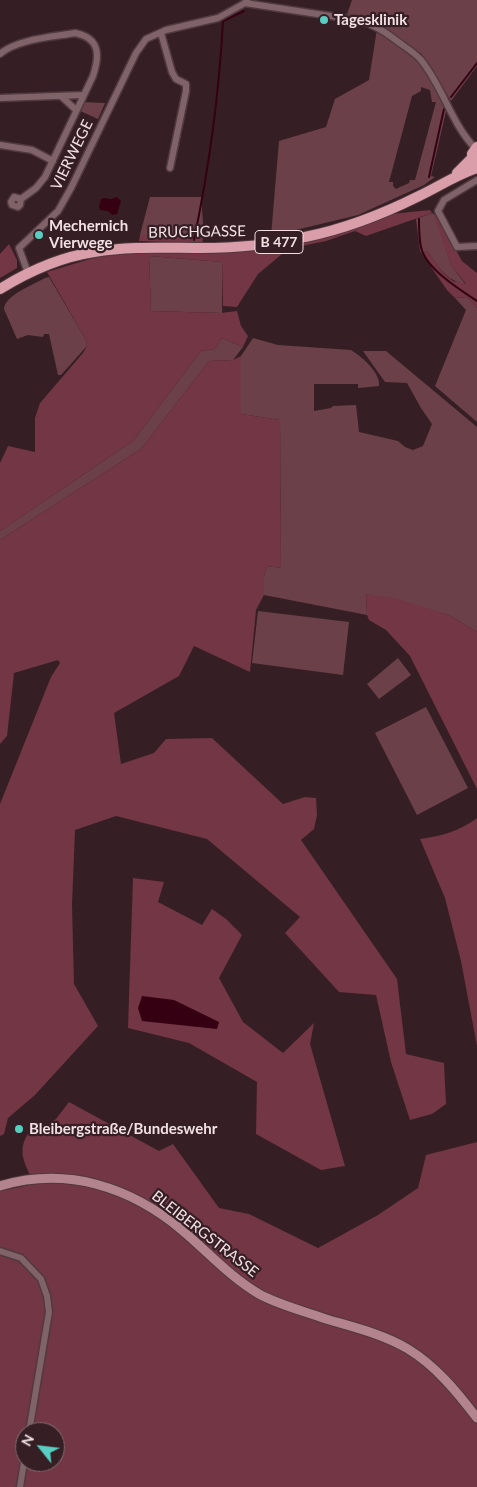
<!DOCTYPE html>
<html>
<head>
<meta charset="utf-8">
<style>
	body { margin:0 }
	#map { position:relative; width:477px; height:1487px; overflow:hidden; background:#361f24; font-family:Lato,sans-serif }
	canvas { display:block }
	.north { position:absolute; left:15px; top:1422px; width:50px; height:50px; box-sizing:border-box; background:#361f24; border:1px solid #816d71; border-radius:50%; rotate:299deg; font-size:14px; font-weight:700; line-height:20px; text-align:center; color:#f1e1e4 }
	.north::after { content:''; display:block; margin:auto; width:18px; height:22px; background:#57cec1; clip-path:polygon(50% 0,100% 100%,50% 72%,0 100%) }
</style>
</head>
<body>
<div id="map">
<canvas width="477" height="1487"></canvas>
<div class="north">N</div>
</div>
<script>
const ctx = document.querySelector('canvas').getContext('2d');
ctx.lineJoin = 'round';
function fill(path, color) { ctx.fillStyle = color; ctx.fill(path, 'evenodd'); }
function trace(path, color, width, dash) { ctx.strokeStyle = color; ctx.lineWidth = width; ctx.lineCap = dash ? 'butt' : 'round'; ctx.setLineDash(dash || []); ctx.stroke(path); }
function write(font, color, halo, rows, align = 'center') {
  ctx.font = font + ' Lato,sans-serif'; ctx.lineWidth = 4.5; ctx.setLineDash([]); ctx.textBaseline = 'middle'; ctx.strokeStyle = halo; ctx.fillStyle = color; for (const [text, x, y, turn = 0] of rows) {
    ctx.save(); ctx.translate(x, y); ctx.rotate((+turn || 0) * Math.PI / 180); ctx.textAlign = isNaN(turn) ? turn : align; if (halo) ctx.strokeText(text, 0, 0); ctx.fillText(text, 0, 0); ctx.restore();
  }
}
fill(new Path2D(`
	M352,0H477V66L451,101L421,53L417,52L388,30L368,19L346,17Z
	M377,29L414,58L428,73L447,107L431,176L435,177L424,185L358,215L271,236L279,141L326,127L335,99L369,80ZM421,87L430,90L432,102H436L415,180H410L409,183L396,189L393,186V182H389L412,96L421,91Z
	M82,102L105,103L98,119L78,110Z
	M150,197H201L204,235H140Z
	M432,213L437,216H435L451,265L466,285C444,279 440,268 427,251L422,254L420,251L416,219Z
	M149,256L222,262V313L151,311Z
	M49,277L86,340L87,346L61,375H58L49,334H44L43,337L28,335L17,339L4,309C5,295 33,285 45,278Z
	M467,297L477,308V422L435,386L466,310L455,298Z
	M222,338L243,347L233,360L209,361L141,449L0,540V531L133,441L201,351L215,349Z
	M253,338L278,345L351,350C362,357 381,373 379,386L358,388V384H314V411L331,408L333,406L356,405L359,432L398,441L405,447L413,450L423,446L432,424L421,408L407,383L385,382L363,351H386L477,427V632L449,615L366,594L367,615L264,595V576L267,566L281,568L280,420L241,414V356Z
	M258,611L349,622L343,675L252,663Z
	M398,658L411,675L379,699L367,684Z
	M426,707L468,788L417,815L375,733Z`), '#6b4049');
fill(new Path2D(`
	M430,210L432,213L366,236L355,231L326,241L292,248L291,245L391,214Z
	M434,216H437L462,261L477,273V308L467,297L455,298L447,290L422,254L427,251L443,273L453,281L466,284L451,265Z
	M140,235H204L202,243L139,241Z
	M9,244L17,260V268L0,278V254Z
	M284,246L282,254L258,274L237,307L223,306L222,262L149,256L151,311L221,313L237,311L241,326L248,336L243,347L222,338L215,349L201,351L133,441L0,531V463L8,446L35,452V418L40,403L83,353L87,346L86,340L47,272L100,256L138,250Z
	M241,356V414L280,420L281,568L267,566L264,576V595L256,610L250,672L194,646L179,676L114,713L121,764L154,753L166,739L212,738L283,804L305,797L316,798L317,815L314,829L301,840L397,979L406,1054L444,1063L446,1104L432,1114L410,1120L391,1062L376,995L339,992L285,933L300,917L207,839L116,816L75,830L72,905L74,984L98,1026L35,1095L8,1118L4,1134L0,1136V804L51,677L60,663L58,660L14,673L7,736L0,744V540L141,449L209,361L233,360Z
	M366,594L395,598L449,615L477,632V789L410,656L386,630L369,620L367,615Z
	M477,818V1046L461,961L445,898L420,839C442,836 460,831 477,818Z
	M133,878L164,882L158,902L202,925L212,909L226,919L242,935L219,978L243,1022L283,1053L314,1023L310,1044L345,1166L321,1170L256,1134L257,1082L189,1043L128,1028Z
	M69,1102L159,1151L173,1144L219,1208L249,1214L318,1248L378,1215L418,1188L426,1155L477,1142V1487H0V1191L34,1184C25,1163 16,1152 29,1132L36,1135L56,1119ZM25,1432H55V1462H25Z`), '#723645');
fill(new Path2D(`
	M117,197L121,201L117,214L112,215L108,211L100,210L99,207L101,199L104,198L111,199Z
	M142,996L174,1000L219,1022L217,1029L142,1021L138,1008Z`), '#340012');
trace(new Path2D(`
	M451,97L477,63
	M429,177L444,109
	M419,219C419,228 419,238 421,247C425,268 460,290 477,301
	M194,240C209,168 219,95 223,21L244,11`), '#340012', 2);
const street = new Path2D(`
	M245,3L357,20C373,24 384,31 397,41C405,47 414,52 421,60C443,87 451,123 475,148
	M161,33L172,72L176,79L186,84V91L170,168
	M0,54C17,39 53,37 75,33C100,38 100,55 93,76L45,177L36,188L21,199L14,197L11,202L12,205L18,207L20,205L21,199
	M62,97L76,110
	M0,98L83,95
	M0,145L32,150L53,161
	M477,180L444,200L438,211L457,247L477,246
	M28,273L19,248L58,211L71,188L136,53L146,39L166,30L218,18L245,3L247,0
	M0,1251L21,1258L41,1279L47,1296L49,1312L29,1432
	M20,1487L25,1456`);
const secondary = new Path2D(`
	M0,1186C67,1166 131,1187 183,1231C208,1252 230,1277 259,1294C279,1305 304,1311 326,1319C353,1327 383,1334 408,1349C436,1366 457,1392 477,1418`);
const primary = new Path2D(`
	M473,164L472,154L477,147
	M457,173L471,159
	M0,289C29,271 61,257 94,252C129,246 165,248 200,248C235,248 271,245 305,237C345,229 383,214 419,196C438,187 456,175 477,168`);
trace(street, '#503a3f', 9);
trace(secondary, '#503a3f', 11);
trace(primary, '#503a3f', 12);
trace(street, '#806368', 6);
trace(secondary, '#b3848e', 9);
trace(primary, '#da9eaa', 10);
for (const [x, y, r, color] of [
	[324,20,5,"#57cec1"],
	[39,235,5,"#57cec1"],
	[19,1129,5,"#57cec1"]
]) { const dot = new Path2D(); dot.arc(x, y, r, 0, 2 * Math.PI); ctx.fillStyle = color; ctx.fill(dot); trace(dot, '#361f24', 2); }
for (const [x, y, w] of [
	[279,242,48]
]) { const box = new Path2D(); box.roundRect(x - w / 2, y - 11.5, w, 23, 4); ctx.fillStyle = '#361f24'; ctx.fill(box); trace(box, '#f1e1e4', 1); }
write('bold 14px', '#f1e1e4', null, [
	["B 477",279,242]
]);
write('bold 15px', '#f1e1e4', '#361f24', [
	["Tagesklinik",334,20],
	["Mechernich",49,226],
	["Vierwege",49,243],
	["Bleibergstraße/Bundeswehr",29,1129]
], 'left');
write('15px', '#f1e1e4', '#361f24', [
	["VIERWEGE",72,155,-64],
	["BRUCHGASSE",197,232,-1],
	["BLEIBERGSTRASSE",205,1234,38]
]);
</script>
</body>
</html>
